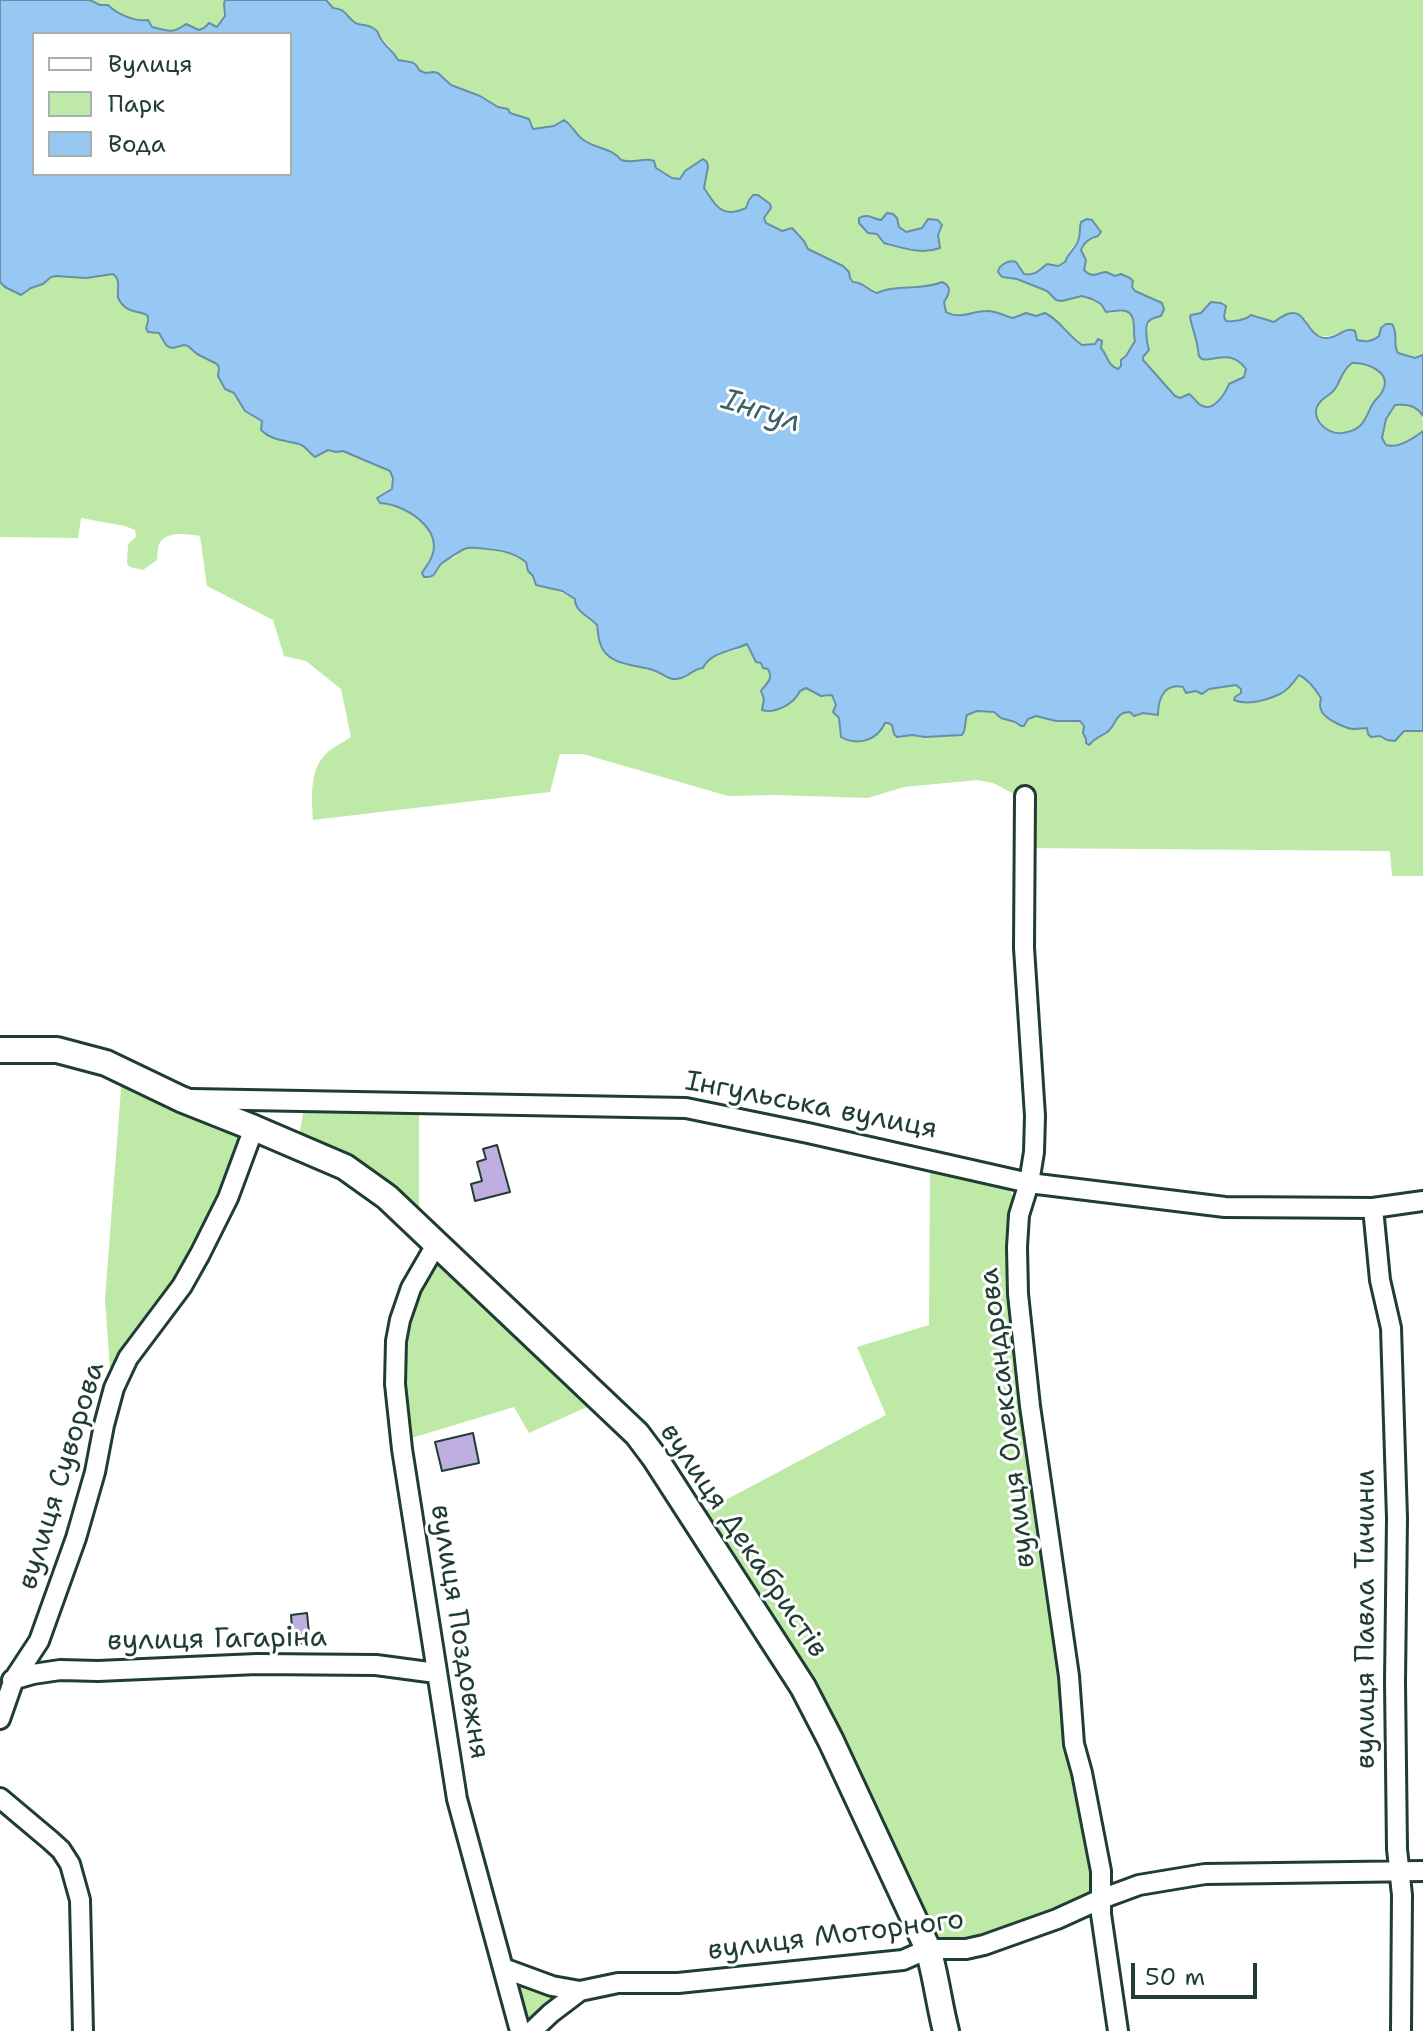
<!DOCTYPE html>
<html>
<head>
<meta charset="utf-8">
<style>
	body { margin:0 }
	#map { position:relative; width:1423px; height:2031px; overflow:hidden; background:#fff; font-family:"Shantell Sans",sans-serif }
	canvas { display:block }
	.legend { position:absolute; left:32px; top:32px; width:260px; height:144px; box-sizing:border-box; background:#fff; border:2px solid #a5b1ae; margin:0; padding:10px 14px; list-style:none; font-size:24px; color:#1f3d34 }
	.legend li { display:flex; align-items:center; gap:16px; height:40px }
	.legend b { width:40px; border:2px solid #a5b1ae }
	.scale { position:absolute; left:1131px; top:1963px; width:126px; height:36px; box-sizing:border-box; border:4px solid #1f3d34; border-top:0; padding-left:10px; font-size:24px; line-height:28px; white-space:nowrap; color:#1f3d34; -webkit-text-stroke:6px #fff; paint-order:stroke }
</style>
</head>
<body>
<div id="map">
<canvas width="1423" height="2031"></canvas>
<ul class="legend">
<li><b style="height:10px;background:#fff"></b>Вулиця</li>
<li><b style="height:22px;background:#bfe9a6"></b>Парк</li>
<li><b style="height:22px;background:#97c8f3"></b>Вода</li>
</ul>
<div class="scale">50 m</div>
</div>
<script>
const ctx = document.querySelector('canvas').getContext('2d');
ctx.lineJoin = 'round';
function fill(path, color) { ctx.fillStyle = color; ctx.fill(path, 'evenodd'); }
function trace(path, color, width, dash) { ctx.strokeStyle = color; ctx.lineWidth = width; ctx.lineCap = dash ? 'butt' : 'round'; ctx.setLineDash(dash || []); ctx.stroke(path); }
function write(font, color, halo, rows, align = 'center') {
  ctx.font = font + ' "Shantell Sans",sans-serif'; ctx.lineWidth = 6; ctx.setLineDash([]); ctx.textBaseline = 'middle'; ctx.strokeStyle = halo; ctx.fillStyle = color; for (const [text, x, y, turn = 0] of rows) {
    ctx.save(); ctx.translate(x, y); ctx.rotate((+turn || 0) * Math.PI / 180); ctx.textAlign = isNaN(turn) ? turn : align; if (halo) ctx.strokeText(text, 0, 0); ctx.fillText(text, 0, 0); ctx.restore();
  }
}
fill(new Path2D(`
	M90,0H225C221,11 229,16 217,27L199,30L184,25C173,35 155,31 145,20H134Z
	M326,0H1423V355L1415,358L1398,354L1394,348L1396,337L1380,336C1372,342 1366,342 1357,339L1355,336L1348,329C1332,339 1311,341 1306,319L1287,314L1274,322L1256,315L1231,322L1226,321L1224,317L1225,312L1204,308L1201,313L1193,314L1190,321L1206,360C1223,356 1235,354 1246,369L1244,377C1240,379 1236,380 1232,382C1224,388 1219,411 1204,407C1198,405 1195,398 1190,395L1180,398L1175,396L1143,360V357L1148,347C1144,328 1151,317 1159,301L1135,291L1132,284L1119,275L1115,276C1101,274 1110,271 1095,276L1089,274L1084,270V256L1081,250L1083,243L1098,236L1079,228C1081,241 1075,243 1069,252C1067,255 1066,259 1065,262L1030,275L1024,274L1019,266L1007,276L1040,287L1051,294L1071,299L1082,296L1092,299L1101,304L1110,313L1126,311L1130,314L1135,325L1133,331L1135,341L1126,356L1121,360V366L1118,369L1111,366L1101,346C1094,344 1085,346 1079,343C1073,340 1063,329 1059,323L1026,313L1013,318C1003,316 996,310 986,311C972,311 960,320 946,312L944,301L945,299L936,285C922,286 888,287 877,293C867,290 865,284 854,282L843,266L808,249L795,230L782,231L766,223L764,218L771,208C759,208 728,214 720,210C714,208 706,194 704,189C701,182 699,173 696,165L680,179L673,178L655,168L654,161L649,159L629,163L621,160L612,151L597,148L581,138L569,123L533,129C523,120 512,115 503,107H498L480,96L451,85L438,73L434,72L426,73L407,61L398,60C393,50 377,30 367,26C361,24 359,26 354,22C345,15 346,9 333,8ZM887,213L897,218L899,227L906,232L922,228L939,231L938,235L940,243L934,250C927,250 919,253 912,251C903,249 894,245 884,243L877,234L868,232L871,216L875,219L882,220Z
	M113,274C118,278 120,280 117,287L134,312H140L148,317L149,333H159C162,336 162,340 164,343C170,352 181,344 189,346L217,364L220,382L234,393L245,411L262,421L261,430C272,441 286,439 299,444C306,446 309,453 314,457L328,450L336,452L342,451L390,471L393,478L392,489L377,499L380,503C404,504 442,527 432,556C430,562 425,568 422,573L437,571C442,562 448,561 456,556C462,552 459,550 466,548C479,544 518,551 526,562C530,567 532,575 534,580L575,599L579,610L597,625L599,642L604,652L613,660L620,663L658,671L671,679H680L698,667L713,655L736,650L744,644H747L756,662L761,664L763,667L768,669L770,680L764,686V702L762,707L792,703L800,691L806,688L825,697L832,695L839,718L841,737C860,739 876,743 885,723L892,725L894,729C917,736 938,739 962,735C967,728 964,722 967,715C982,707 1005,715 1018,725L1036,716L1068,721H1080C1087,728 1084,736 1091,743L1100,735L1108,732C1113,723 1118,714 1128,710L1137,716L1143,712H1159C1157,700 1164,684 1178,686C1180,686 1188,692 1191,693L1196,691L1202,694L1209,689L1236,685L1241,690L1239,703C1254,703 1270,701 1283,692C1291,686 1294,678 1302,676L1320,695C1321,699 1320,704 1321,708C1323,718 1344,729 1354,729C1358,729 1363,728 1367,728V732L1395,740L1404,731H1423V876H1392L1390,851L1022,848L1020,807L1016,795L993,783L977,780L904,787L868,798L775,795L728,796L583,754H560L550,792L313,820C312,800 309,772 324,756C330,748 343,743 351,737L341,689L306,661L284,656L273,620L207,586L200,536C189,534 169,531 161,541C157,545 158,555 157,560L143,570L130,567L127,564L128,544L136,537L135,530L125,526L81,518L78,538L0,537V282L16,294L43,284L51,277L56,276L86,278Z
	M1352,363C1366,362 1391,372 1383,390C1381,396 1375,399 1372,405C1364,421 1363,430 1342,433C1326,435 1307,415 1321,401C1325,396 1331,395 1335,389C1341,380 1342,370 1352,363Z
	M1407,404C1423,411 1423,413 1423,431L1408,442L1389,447L1382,438L1386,419L1396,405Z
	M122,1076L236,1131L240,1143L238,1156L196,1253L111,1383L105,1299Z
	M419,1109V1220L304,1138L300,1131L303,1113L310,1110Z
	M930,1168L1007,1187C1021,1203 1014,1229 1013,1249L1097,1872L1092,1895L983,1940L949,1942L935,1936L699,1514L886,1415L857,1347L929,1325Z
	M435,1257L596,1403L529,1433L514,1407L405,1440L400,1383L403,1322Z
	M509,1974L568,1991L529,2031Z`), '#bfe9a6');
const water = new Path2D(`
	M0,0H90L100,5H108C117,14 135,22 148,20L152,27C168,31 173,34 186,24L199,30L204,28L209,23L217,27L225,16L224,4L225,0H326L333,8C346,9 345,15 354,22C359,26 367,24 373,28C381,33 376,32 381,39C386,47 393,51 398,60C407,62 415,60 419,70L425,73L434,72L438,73L451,85L480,96L498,107L508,109L510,113L529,119L533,129L554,126L564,120C572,125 575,133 582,139C597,150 611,147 621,160C633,164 645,157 654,161L656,168L672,178L680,179L685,171L703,159L707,162L708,167L704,188C716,206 721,219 746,208L749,200L753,195H758L770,204L771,208L764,218L766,223L782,231L792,228L804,241L808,249L843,266L849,272L850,278L853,282C864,282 868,291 877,293C895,284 922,291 942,282C953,287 949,294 944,302L946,312C960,320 972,311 986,311C996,310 1003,316 1013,318L1026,313L1036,316L1045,313C1060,320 1068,336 1082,345L1095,344L1098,339L1102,341L1101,348C1108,356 1107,365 1118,369L1121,366V360L1126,356L1135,341C1132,332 1138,316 1126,311C1121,309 1111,312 1106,312L1101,304L1092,299L1082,296L1062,301L1056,300L1047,291L1017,279L1002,277L998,272C999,265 1009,259 1016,262L1024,274C1035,276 1039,270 1047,264L1058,266L1065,262C1068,253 1075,249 1078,241C1081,234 1079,229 1081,222L1087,219L1092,220L1101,232L1098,236C1089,238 1084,242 1081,250L1086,260L1084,270C1093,279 1096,273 1106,272L1115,276L1121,274L1130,278L1133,281L1132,287L1135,291L1162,303L1164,309L1161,316C1157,317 1152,318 1149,321C1144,325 1147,344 1149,350L1143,357V360L1175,396L1180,398L1189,394C1193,397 1196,401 1199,404C1212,415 1225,394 1229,384L1244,377L1246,369C1228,344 1206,368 1199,356C1198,354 1199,352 1198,350C1197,339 1192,328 1190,317L1191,315L1201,313L1211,302L1221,303L1226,306L1224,317L1226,321C1233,322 1246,320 1251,315L1274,322C1277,320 1281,317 1285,315C1307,305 1305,336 1325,338C1338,339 1344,326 1355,331L1357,340C1366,342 1372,342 1379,336L1381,328L1386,324H1392C1399,334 1392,344 1398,353L1415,358L1423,355V416C1416,405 1407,404 1395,405L1386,419L1382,438L1386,445C1398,449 1414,438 1423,431V731H1404L1395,741L1387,740L1380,736L1371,737L1368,734L1367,728C1362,728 1358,729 1353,729C1344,728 1326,719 1322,712C1319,706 1320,704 1321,698C1316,690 1308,679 1299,675C1294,682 1287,691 1280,694C1267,700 1247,706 1234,700L1235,697L1241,693V689L1236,685L1209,689L1202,694L1196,691L1186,693L1183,687C1164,683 1158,699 1158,715L1143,713L1134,716L1130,712C1114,712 1117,726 1106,733C1099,737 1095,738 1089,745L1086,743V739L1083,733L1084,726L1080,721H1056L1036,716L1028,719L1024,726H1021L1015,722L1001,718L994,712L977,711L967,715C964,722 967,728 962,735L925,737L912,735L897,737L894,734L892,725L888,723H885C877,741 857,746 841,737L839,718L833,712L836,705L832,695L821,696L806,688L800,691C794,704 775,714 762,710L764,699L761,691C766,683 774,680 768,669L763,668L761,663L756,662L747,644C733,651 710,652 703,668C693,669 689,676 681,678C668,682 664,673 653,670C634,664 607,666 600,643C598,638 598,630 597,625C589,616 575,612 575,599L562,591L536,585L533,576L528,571L526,562C510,550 496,550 477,548C472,548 469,547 464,549C462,550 445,561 442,563C434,570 438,578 424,577L422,573C425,568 430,562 432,556C443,528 404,504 380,503L377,498L392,489L393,478L390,471L343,451L336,452L328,450L315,457C309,453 306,446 299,444C285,440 272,441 261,430L262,421L245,411L234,393L225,389L218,376L219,368L217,364L197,354L188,346L184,345L173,348L169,347L166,345L159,333L148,332L146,328C152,312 145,314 133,311C125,309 121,304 118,298C117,288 121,280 113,274L86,278L56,276L51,277L43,284L31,288L21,295L5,287L0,282ZM34,34H290V174H34ZM1352,363C1366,362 1392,372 1383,390C1381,396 1375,399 1372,405C1364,421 1363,430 1342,433C1325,435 1307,415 1321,401C1325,396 1331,395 1335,389C1341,380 1342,370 1352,363Z
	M887,213L893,214L897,218L899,227L906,232L922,228L928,219L938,220L942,225L938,235L940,248C921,255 903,248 884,243L877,234L868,233L859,223V218C868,213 873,219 881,220Z`);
fill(water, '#97c8f3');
trace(water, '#6790a7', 2);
const building = new Path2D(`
	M497,1145L510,1192L475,1201L471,1184L482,1181L477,1162L486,1159L483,1149Z
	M473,1433L479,1463L442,1471L435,1442Z
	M307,1613L310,1643L293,1644L291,1615Z`);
fill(building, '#beafe0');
trace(building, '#1f3d34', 2);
const street = new Path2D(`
	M1025,796L1024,948L1035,1116L1034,1152L1029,1183L1019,1215L1017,1247L1018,1294L1030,1406L1069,1676L1074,1744L1082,1773L1101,1871V1914L1118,2031
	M192,1099L686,1108L808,1133L1029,1183L1225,1207L1373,1208L1423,1201
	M1373,1208L1380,1280L1391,1328L1397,1518L1395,1682L1397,1849L1402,1895L1401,2031
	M437,1243L411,1288L400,1320L396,1341L395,1384L402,1449L457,1799L520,2031
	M12,1680L33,1674L60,1670L98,1671L257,1664L376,1665L436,1673
	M0,1719L14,1679L39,1641L76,1538L95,1472L104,1425L114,1388L128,1358L182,1286L200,1254L228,1198L254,1128
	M0,1798L50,1840L61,1850L70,1864L80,1900L83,2031
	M503,1968L552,1986L580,1991L618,1983H678L903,1960L928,1949H966L984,1945L1057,1919L1101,1899L1139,1885L1205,1874L1423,1871
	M532,2031L551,2013L580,1991`);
const secondary = new Path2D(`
	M0,1050H57L106,1063L181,1099L254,1128L345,1167L387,1197L637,1434L655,1458L803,1687L831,1741L928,1949C936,1976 939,2004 946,2031`);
trace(street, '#1f3d34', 24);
trace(secondary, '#1f3d34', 30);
trace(street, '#fff', 18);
trace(secondary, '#fff', 24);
write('28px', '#1f3d34', '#fff', [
	["Інгульська вулиця",811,1106,11],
	["вулиця Олександрова",1008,1418,-97],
	["вулиця Суворова",62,1476,-73],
	["вулиця Декабристів",743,1541,56],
	["вулиця Павла Тичини",1367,1619,-90],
	["вулиця Поздовжня",459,1632,81],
	["вулиця Гагаріна",217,1640,-1],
	["вулиця Моторного",836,1936,-7]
]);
write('italic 30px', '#3d6064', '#fff', [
	["Інгул",761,412,18]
]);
</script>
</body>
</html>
